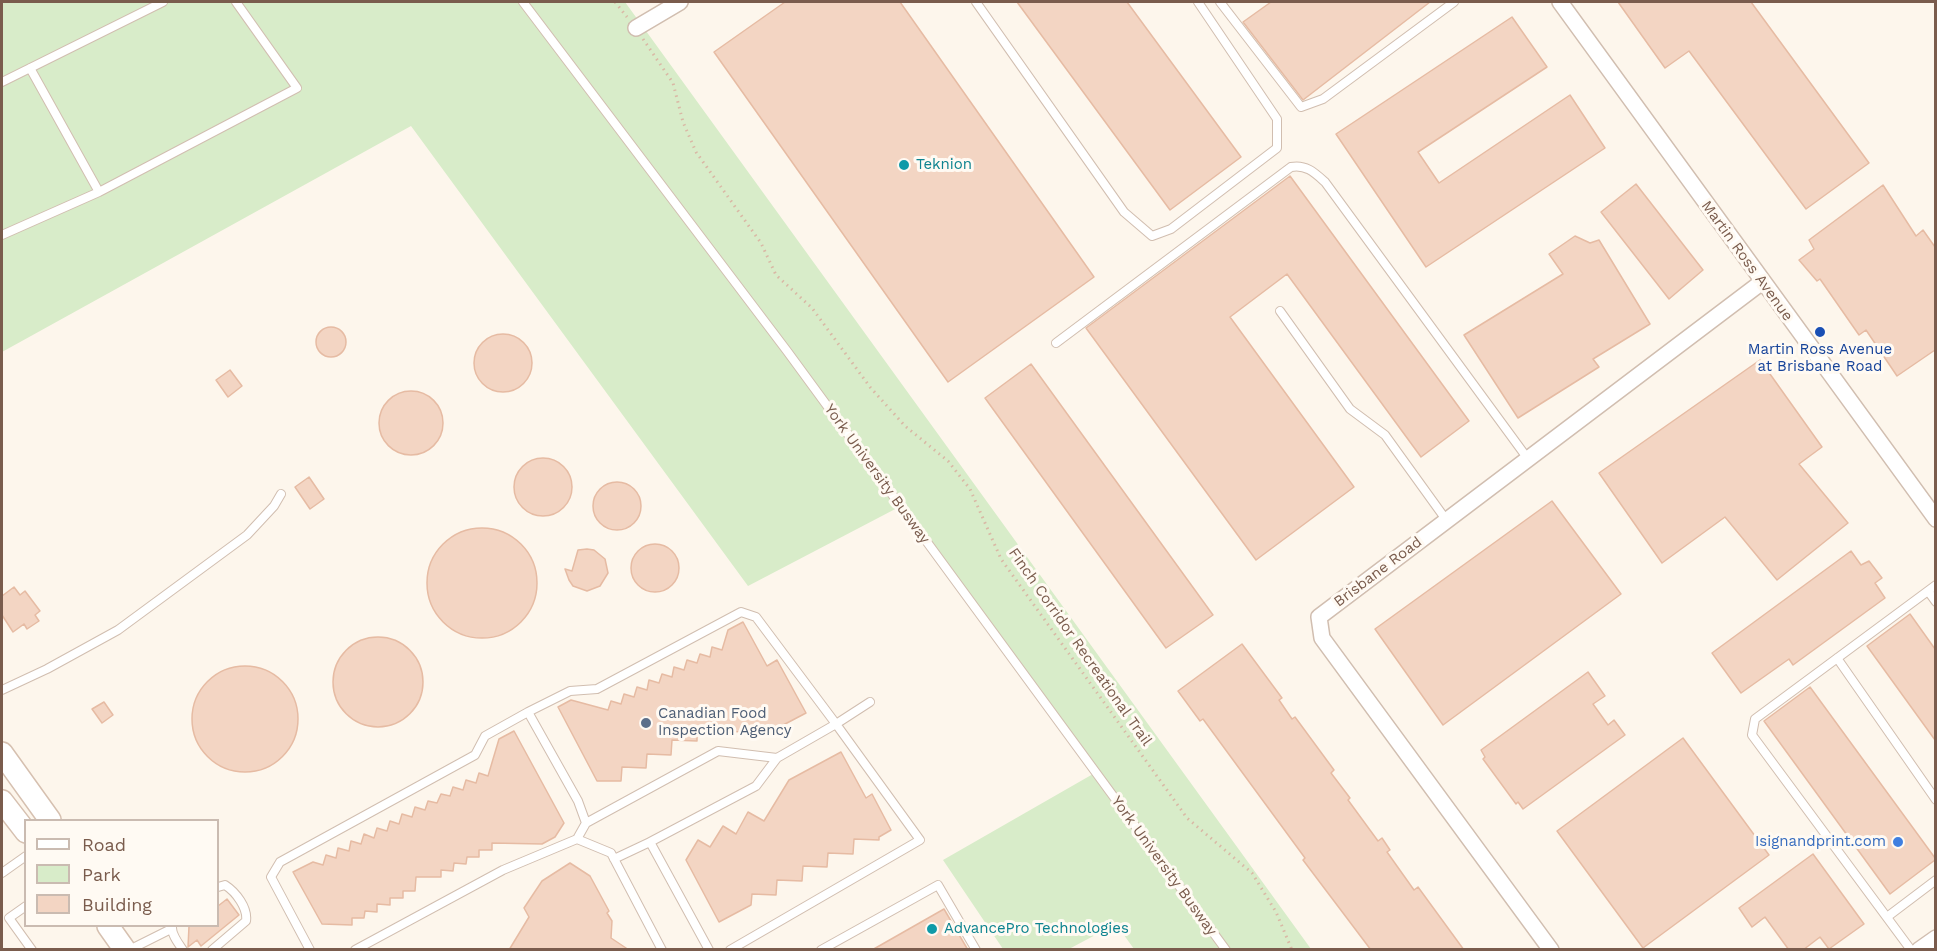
<!DOCTYPE html>
<html>
<head>
<meta charset="utf-8">
<style>
	body { margin:0 }
	#map { position:relative; width:1937px; height:951px; overflow:hidden; background:#fdf6ec; font-family:"Work Sans",sans-serif }
	canvas { display:block }
	.frame { position:absolute; inset:0; border:3px solid #7a5c4d; pointer-events:none }
	.legend { position:absolute; left:24px; top:819px; width:195px; height:108px; box-sizing:border-box; background:#fffaf3; border:2px solid #cabbb1; margin:0; padding:8px 10px; list-style:none; font-size:18px; color:#7a5c4d }
	.legend li { display:flex; align-items:center; gap:12px; height:30px }
	.legend b { width:30px; border:2px solid #cabbb1 }
</style>
</head>
<body>
<div id="map">
<canvas width="1937" height="951"></canvas>
<div class="frame"></div>
<ul class="legend">
<li><b style="height:8px;background:#fff"></b>Road</li>
<li><b style="height:16px;background:#d8ecc9"></b>Park</li>
<li><b style="height:16px;background:#f3d5c3"></b>Building</li>
</ul>
</div>
<script>
const ctx = document.querySelector('canvas').getContext('2d');
ctx.lineJoin = 'round';
function fill(path, color) { ctx.fillStyle = color; ctx.fill(path, 'evenodd'); }
function trace(path, color, width, dash) { ctx.strokeStyle = color; ctx.lineWidth = width; ctx.lineCap = dash ? 'butt' : 'round'; ctx.setLineDash(dash || []); ctx.stroke(path); }
function write(font, color, halo, rows, align = 'center') {
  ctx.font = font + ' "Work Sans",sans-serif'; ctx.lineWidth = 6; ctx.setLineDash([]); ctx.textBaseline = 'middle'; ctx.strokeStyle = halo; ctx.fillStyle = color; for (const [text, x, y, turn = 0] of rows) {
    ctx.save(); ctx.translate(x, y); ctx.rotate((+turn || 0) * Math.PI / 180); ctx.textAlign = isNaN(turn) ? turn : align; if (halo) ctx.strokeText(text, 0, 0); ctx.fillText(text, 0, 0); ctx.restore();
  }
}
fill(new Path2D(`
	M2,2H625L1311,949H1134L1116,924L1069,949H1003L943,860L1093,774L901,506L748,586L411,126L2,352Z`), '#d8ecc9');
const building = new Path2D(`
	M785,2H900L1094,277L948,382L714,52Z
	M1017,2H1127L1241,157L1170,210Z
	M1271,2H1430L1303,100L1243,22Z
	M1618,2H1751L1869,163L1806,209L1689,51L1665,68Z
	M1512,17L1547,67L1418,152L1439,183L1570,95L1605,148L1426,267L1336,134Z
	M1290,176L1469,421L1421,457L1287,274L1230,317L1354,487L1256,560L1086,328Z
	M1636,184L1703,270L1669,299L1601,212Z
	M1883,185L1916,236L1923,230L1935,247V350L1897,376L1866,330L1859,335L1820,279L1817,281L1799,260L1814,249L1809,240Z
	M1575,236L1590,243L1599,240L1650,324L1593,359L1599,367L1518,418L1464,335L1563,274L1549,254Z
	M316 342a15 15 0 1 1 30 0a15 15 0 1 1-30 0Z
	M474 363a29 29 0 1 1 58 0a29 29 0 1 1-58 0Z
	M1760,360L1822,447L1799,464L1848,523L1777,580L1725,517L1662,563L1599,473Z
	M1031,364L1213,615L1166,648L985,398Z
	M230,370L242,386L228,397L216,380Z
	M379 423a32 32 0 1 1 64 0a32 32 0 1 1-64 0Z
	M514 487a29 29 0 1 1 58 0a29 29 0 1 1-58 0Z
	M309,477L324,499L310,509L295,487Z
	M593 506a24 24 0 1 1 48 0a24 24 0 1 1-48 0Z
	M1552,501L1621,594L1443,725L1375,629Z
	M427 583a55 55 0 1 1 110 0a55 55 0 1 1-110 0Z
	M631 568a24 24 0 1 1 48 0a24 24 0 1 1-48 0Z
	M587,549L594,550L605,559L608,573L600,586L587,591L573,586L569,580L565,569L572,571L578,550Z
	M1851,551L1861,565L1869,561L1882,578L1875,583L1885,598L1793,665L1789,659L1741,693L1712,653Z
	M14,587L20,595L25,591L40,611L35,615L39,621L27,629L24,624L13,632L2,615V596Z
	M1910,614L1935,649V740L1867,646Z
	M743,622L767,666L777,660L806,713L768,733L697,730V741L672,740L671,755L647,754L646,768L622,767L621,781H597L558,707L571,700L608,710L611,701L621,704L624,694L634,697L637,687L647,690L649,680L659,683L662,674L672,677L674,667L684,670L687,660L697,663L700,654L710,657L712,647L722,650L728,630Z
	M333 682a45 45 0 1 1 90 0a45 45 0 1 1-90 0Z
	M1242,644L1282,698L1279,700L1292,719L1295,717L1334,770L1331,773L1350,798L1348,800L1378,841L1382,838L1390,850L1387,852L1414,890L1418,887L1464,950H1371L1303,860L1305,858L1203,719L1200,721L1178,691Z
	M192 719a53 53 0 1 1 106 0a53 53 0 1 1-106 0Z
	M1588,672L1605,696L1593,704L1608,725L1614,720L1625,735L1523,809L1518,802L1516,804L1483,759L1485,757L1481,750Z
	M1810,687L1935,858V860L1890,894L1764,721Z
	M104,702L113,715L102,723L92,709Z
	M514,731L564,823L555,837L542,844L492,843V850H479V857H467L466,864L454,863L453,871L441,870V877H416L415,891H403V898H390V905L377,904V912L365,911L364,918H352V925L322,924L293,872L313,862L323,865L326,855L336,858L338,848L349,851L351,841L361,844L364,834L374,838L377,828L387,831L390,821L399,824L402,814L412,817L415,807L425,810L428,801L437,803L441,794L450,796L453,787L463,790L466,780L476,783L479,773L488,776L499,739Z
	M1683,738L1769,855L1643,948L1557,831Z
	M841,752L866,798L872,794L891,830L879,837V840L854,839L853,854L828,853L827,867L803,866L802,881L777,880L776,895L752,894L751,905L719,922L686,860L698,840L710,847L723,826L736,834L748,812L764,821L789,780Z
	M1813,854L1864,924L1829,949L1820,937L1803,950H1789L1765,917L1752,927L1739,908Z
	M570,863L590,876L609,911L607,913L612,921L611,938L629,950H509L529,917L524,908L542,881Z
	M227,899L239,915L201,946L197,940L188,947L189,926H218V906Z
	M944,909L968,950H872Z`);
fill(building, '#f3d5c3');
trace(building, '#e6bba3', 1.5);
const service = new Path2D(`
	M523,2L787,351L1226,950
	M976,2L1124,212L1152,236L1171,229L1277,148V119L1198,2
	M1220,2L1301,107L1323,99L1454,2
	M30,68L99,192
	M2,82L163,2
	M2,235L99,192L297,88L236,2
	M1280,311L1350,409L1385,435L1447,521
	M1056,343L1291,167C1306,164 1315,173 1325,182L1528,459
	M1928,591L1936,602
	M1837,658L1936,800
	M2,690L47,669L118,630L247,535L274,506L281,494
	M528,712L570,691L597,689L741,612L756,617L836,724L870,702
	M586,823L718,751L777,758
	M577,839L611,853L662,950
	M614,859L650,842
	M2,873L26,856
	M26,906L9,918L32,950
	M1887,917L1936,880
	M172,926C171,934 178,943 183,950
	M129,950L171,929
	M212,950L246,921C248,908 236,892 225,885L218,887
	M310,950L271,877L280,862L475,755L485,736L528,712L578,801L586,823L577,839L503,870L355,950
	M709,950L650,842L756,786L777,758L836,724L920,840L730,950
	M821,950L938,885L976,950
	M1911,950L1752,735L1755,719L1936,585`);
const minor = new Path2D(`
	M1560,2L1936,519
	M636,28L680,2
	M1551,950L1322,638L1319,617L1762,282
	M1919,950L1936,938`);
const secondary = new Path2D(`
	M2,753L50,820
	M2,801L26,832
	M108,926L125,950`);
trace(service, '#d1beb0', 10);
trace(minor, '#d1beb0', 18);
trace(secondary, '#d6c0b0', 24);
trace(new Path2D(`
	M615,2L627,17
	M643,39L673,83L683,122L696,152L761,243L776,275L812,308L870,387L905,426L948,461L970,489L1001,559L1187,818L1252,873L1276,912L1292,950`), '#d9b8a5', 3, [1.5, 4.5]);
trace(service, '#fff', 8);
trace(minor, '#fff', 15);
trace(secondary, '#fff', 21);
for (const [x, y, r, color] of [
	[904,165,6,"#0f9aa8"],
	[1820,332,6,"#1a4fb4"],
	[646,723,6,"#5c6f8a"],
	[1898,842,6,"#3f7fe0"],
	[932,929,6,"#0f9aa8"]
]) { const dot = new Path2D(); dot.arc(x, y, r, 0, 2 * Math.PI); ctx.fillStyle = color; ctx.fill(dot); trace(dot, '#fffaf3', 2); }
write('15px', '#0d838f', '#fffaf3', [
	["Teknion",916,165],
	["AdvancePro Technologies",944,929]
], 'left');
write('15px', '#7a5c4d', '#fffaf3', [
	["Martin Ross Avenue",1747,261,54],
	["York University Busway",877,474,54],
	["Brisbane Road",1378,572,-37],
	["Finch Corridor Recreational Trail",1080,647,55],
	["York University Busway",1164,866,54]
]);
write('15px', '#164399', '#fffaf3', [
	["Martin Ross Avenue",1820,350],
	["at Brisbane Road",1820,367]
]);
write('15px', '#4e5e75', '#fffaf3', [
	["Canadian Food",658,714],
	["Inspection Agency",658,731]
], 'left');
write('15px', '#366cbe', '#fffaf3', [
	["Isignandprint.com",1886,842]
], 'right');
</script>
</body>
</html>
